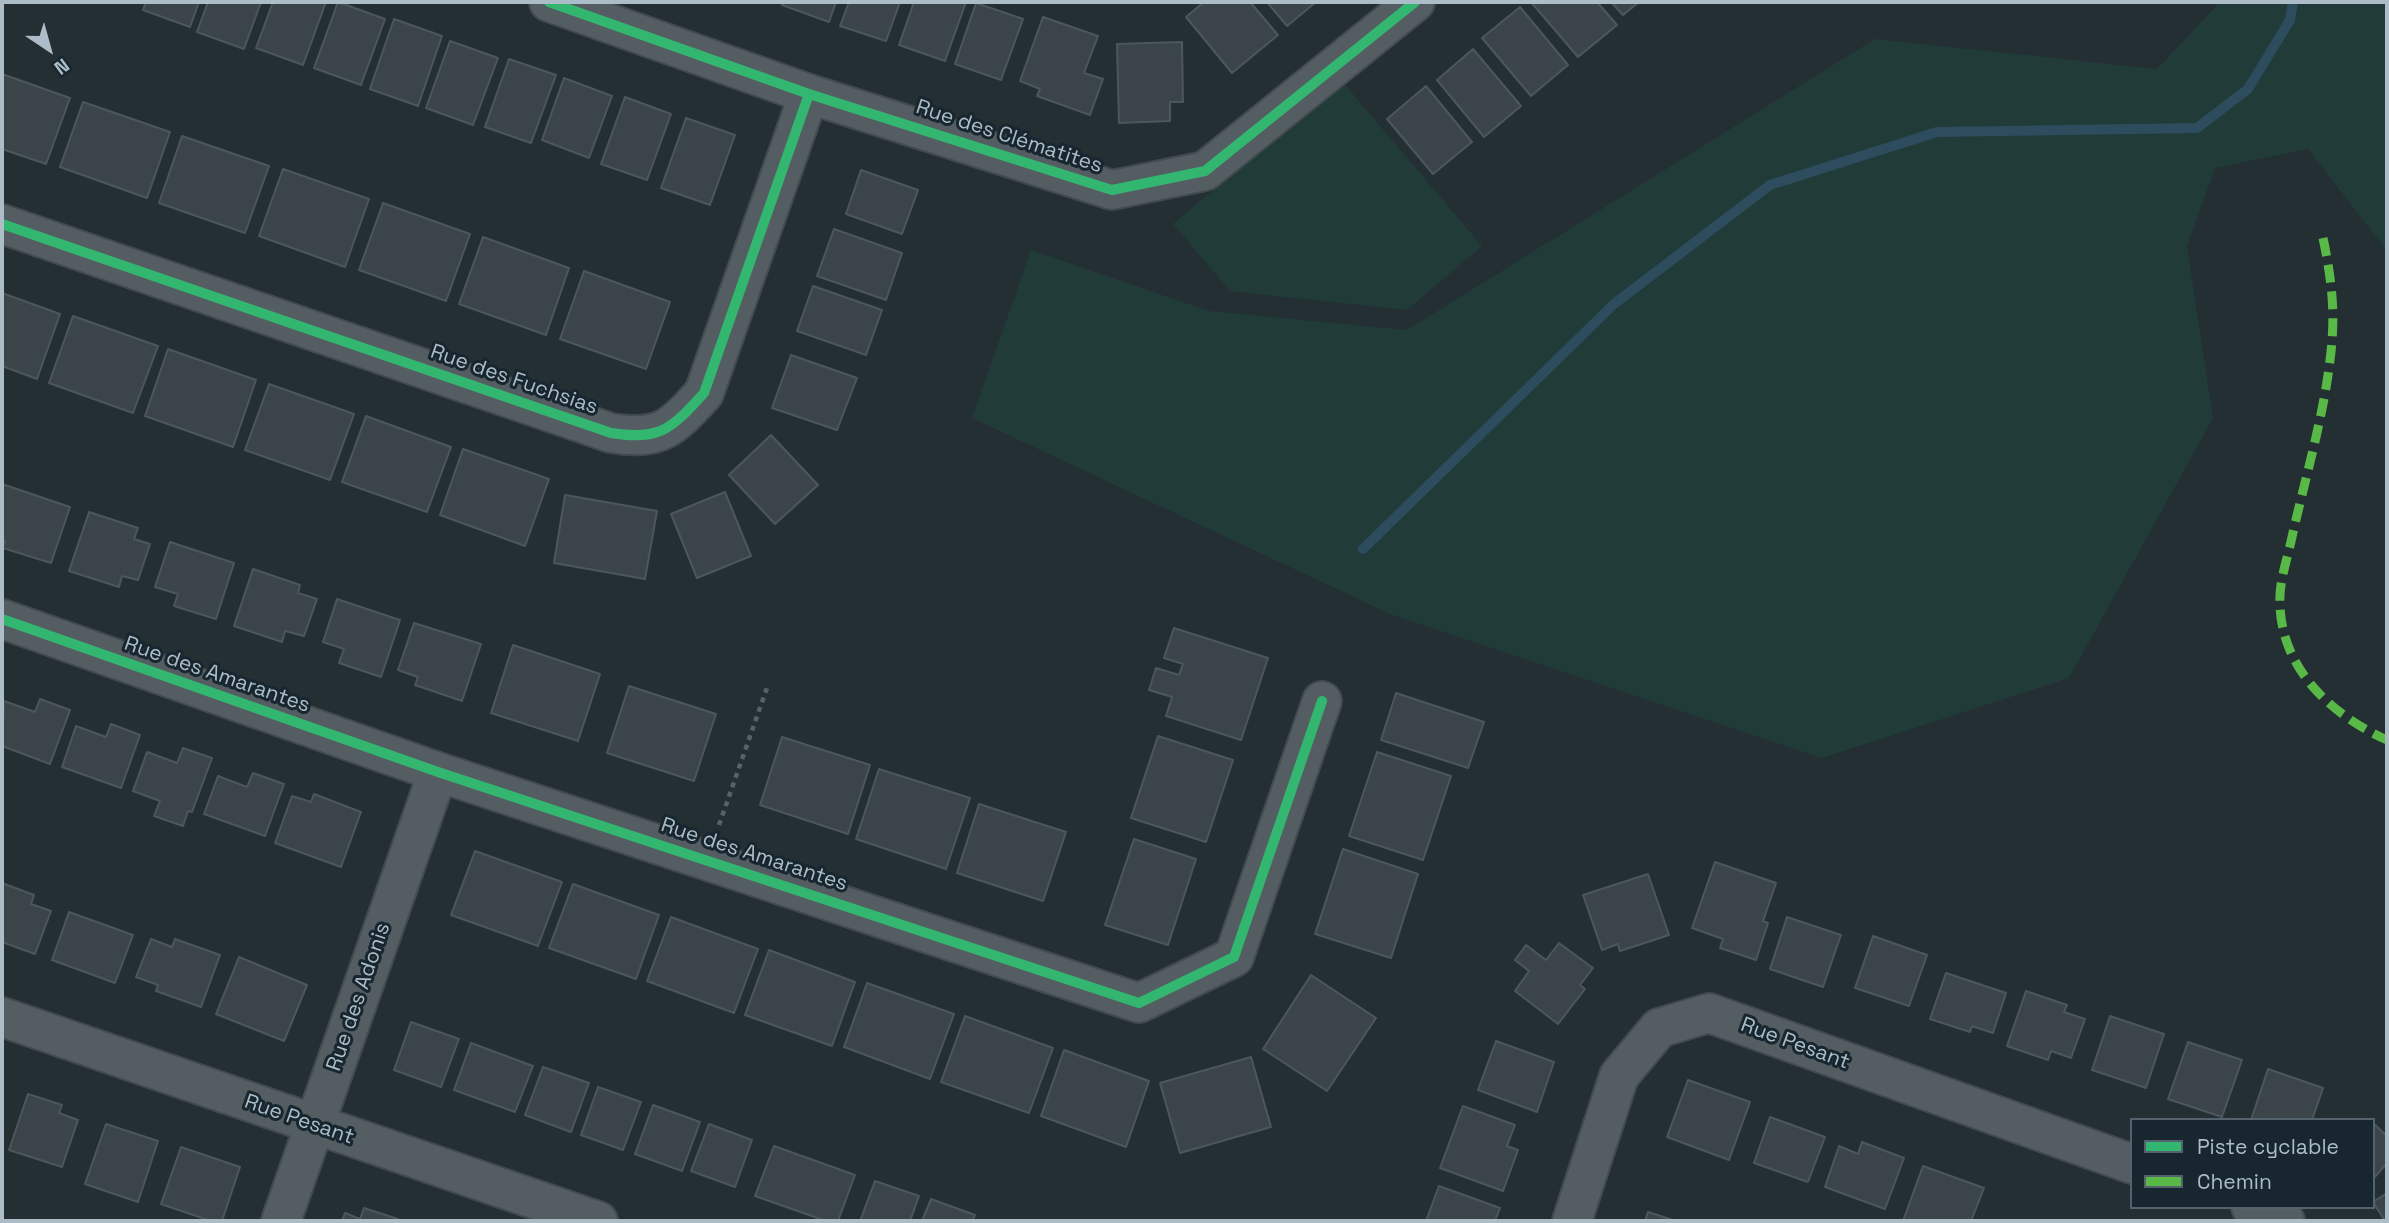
<!DOCTYPE html>
<html>
<head>
<meta charset="utf-8">
<style>
	body { margin:0 }
	#map { position:relative; width:2389px; height:1223px; overflow:hidden; background:#242f34; font-family:"Space Grotesk",sans-serif }
	canvas { display:block }
	.frame { position:absolute; inset:0; border:4px solid #acbdc7; pointer-events:none }
	.legend { position:absolute; left:2130px; top:1118px; width:245px; height:91px; box-sizing:border-box; background:#18262f; border:2px solid #53626c; margin:0; padding:9px 12px; list-style:none; font-size:21px; color:#acbdc7 }
	.legend li { display:flex; align-items:center; gap:14px; height:35px }
	.legend b { width:35px; border:2px solid #53626c }
	.north { position:absolute; left:14px; top:14px; width:70px; height:70px; -webkit-text-stroke:5px #18262f; paint-order:stroke; rotate:144deg; font-size:19px; font-weight:700; line-height:28px; text-align:center; color:#acbdc7 }
	.north::after { content:''; display:block; margin:auto; width:24px; height:32px; background:#acbdc7; clip-path:polygon(50% 0,100% 100%,50% 72%,0 100%) }
</style>
</head>
<body>
<div id="map">
<canvas width="2389" height="1223"></canvas>
<div class="frame"></div>
<ul class="legend">
<li><b style="height:9px;background:#33b770"></b>Piste cyclable</li>
<li><b style="height:9px;background:#58b947"></b>Chemin</li>
</ul>
<div class="north">N</div>
</div>
<script>
const ctx = document.querySelector('canvas').getContext('2d');
ctx.lineJoin = 'round';
function fill(path, color) { ctx.fillStyle = color; ctx.fill(path, 'evenodd'); }
function trace(path, color, width, dash) { ctx.strokeStyle = color; ctx.lineWidth = width; ctx.lineCap = dash ? 'butt' : 'round'; ctx.setLineDash(dash || []); ctx.stroke(path); }
function write(font, color, halo, rows, align = 'center') {
  ctx.font = font + ' "Space Grotesk",sans-serif'; ctx.lineWidth = 6; ctx.setLineDash([]); ctx.textBaseline = 'middle'; ctx.strokeStyle = halo; ctx.fillStyle = color; for (const [text, x, y, turn = 0] of rows) {
    ctx.save(); ctx.translate(x, y); ctx.rotate((+turn || 0) * Math.PI / 180); ctx.textAlign = isNaN(turn) ? turn : align; if (halo) ctx.strokeText(text, 0, 0); ctx.fillText(text, 0, 0); ctx.restore();
  }
}
fill(new Path2D(`
	M2220,2H2387V251L2308,149L2215,168L2187,246L2213,418L2069,678L1822,758L1390,614L972,418L1031,250L1209,311L1407,330L1875,39L2157,69Z
	M1342,81L1482,246L1407,310L1230,291L1173,224Z`), '#213b38');
trace(new Path2D(`
	M1363,549L1614,304L1770,185L1937,132L2197,128L2248,89L2290,20L2293,2`), '#2d4c5d', 10);
const building = new Path2D(`
	M146,2H199L190,27L143,10Z
	M208,2H261L244,49L197,32Z
	M273,2H326L303,65L256,48Z
	M338,2L385,19L361,85L314,68Z
	M783,2H836L829,22L782,5Z
	M849,2H900L886,41L840,26Z
	M914,2H966L945,61L899,45Z
	M1204,2H1250L1278,35L1232,73L1186,17Z
	M1267,2H1316L1287,26Z
	M1531,2H1597L1617,25L1578,57Z
	M1611,2H1639L1623,15Z
	M976,3L1023,19L1001,80L955,64Z
	M1520,7L1568,65L1531,96L1482,38Z
	M1043,17L1098,36L1084,73L1103,79L1090,115L1037,96L1040,89L1020,81Z
	M394,19L442,36L418,106L370,89Z
	M450,41L498,58L473,125L426,108Z
	M1182,42L1183,102H1170V121L1119,123L1117,44Z
	M1473,49L1521,106L1484,137L1437,80Z
	M509,59L556,75L531,143L485,127Z
	M2,74L70,98L46,164L2,149Z
	M564,78L612,96L589,158L542,140Z
	M1426,86L1472,142L1433,174L1387,119Z
	M625,97L671,114L647,180L601,164Z
	M83,102L170,132L147,198L60,167Z
	M686,118L735,135L710,205L661,188Z
	M182,136L269,166L245,233L159,203Z
	M283,169L369,199L345,267L259,236Z
	M861,170L918,190L902,234L846,214Z
	M383,203L470,234L446,301L359,270Z
	M834,229L902,253L886,300L817,276Z
	M483,237L569,268L546,335L459,304Z
	M584,271L670,302L646,369L560,339Z
	M813,286L882,310L866,355L797,331Z
	M2,293L60,314L37,379L2,366Z
	M73,316L158,346L133,413L49,383Z
	M168,349L256,380L233,447L145,416Z
	M791,355L857,378L837,430L772,408Z
	M269,384L354,414L330,480L245,450Z
	M366,416L451,447L427,512L342,482Z
	M771,435L818,485L775,524L729,475Z
	M463,449L549,479L525,546L440,515Z
	M2,484L70,507L51,563L3,548L5,541L2,540Z
	M725,492L751,556L697,578L671,514Z
	M565,495L657,511L645,579L554,563Z
	M89,512L138,528L134,539L150,544L138,580L122,576L119,587L69,571Z
	M170,542L234,563L216,619L174,606L178,594L155,587Z
	M253,569L300,585L298,593L317,599L304,636L285,631L282,642L234,626Z
	M337,599L400,620L381,677L339,663L344,649L323,642Z
	M414,623L481,644L462,701L415,685L418,677L398,670Z
	M1174,628L1268,658L1241,740L1166,716L1172,697L1149,690L1156,668L1179,675L1183,664L1164,658Z
	M513,645L600,674L578,741L491,713Z
	M629,686L716,714L694,781L607,753Z
	M1396,693L1484,722L1468,768L1381,740Z
	M40,699L70,710L50,764L2,746L4,701L35,712Z
	M111,724L140,735L121,788L62,767L76,726L106,737Z
	M1158,736L1233,760L1206,842L1131,818Z
	M782,737L870,765L848,834L760,805Z
	M183,748L212,758L192,812L188,811L183,826L154,816L160,801L133,791L147,752L177,763Z
	M1377,752L1451,776L1423,860L1349,836Z
	M879,769L970,798L946,869L856,839Z
	M253,773L284,784L265,836L204,814L218,776L247,787Z
	M314,794L361,812L341,867L275,843L292,796L311,802Z
	M979,804L1066,832L1043,901L957,873Z
	M1134,839L1196,859L1168,945L1105,925Z
	M1343,849L1418,874L1391,958L1315,934Z
	M475,851L562,882L538,946L451,915Z
	M1715,862L1776,883L1763,921L1768,923L1756,960L1720,948L1723,939L1692,928Z
	M1648,874L1669,935L1620,951L1618,944L1602,950L1583,895Z
	M2,883L34,895L31,904L51,911L35,954L2,942Z
	M573,884L659,915L636,979L549,948Z
	M69,912L133,935L115,983L52,960Z
	M671,917L758,949L734,1013L647,981Z
	M1787,917L1841,935L1823,987L1770,969Z
	M1873,936L1927,955L1909,1006L1855,988Z
	M151,939L172,947L175,939L220,955L201,1007L156,991L158,985L136,977Z
	M1559,943L1593,968L1580,985L1585,989L1558,1024L1515,991L1529,971L1515,960L1526,945L1546,960Z
	M769,950L855,982L832,1046L745,1015Z
	M239,957L307,985L284,1041L216,1014Z
	M1946,973L2006,993L1993,1033L1972,1026L1970,1032L1930,1019Z
	M1311,975L1376,1018L1327,1091L1263,1049Z
	M867,983L954,1014L930,1079L844,1047Z
	M2026,991L2067,1005L2064,1012L2085,1019L2071,1058L2051,1051L2048,1060L2007,1046Z
	M965,1016L1053,1048L1029,1113L941,1082Z
	M2110,1016L2164,1034L2146,1088L2092,1070Z
	M411,1022L459,1039L441,1087L394,1070Z
	M1496,1041L1554,1062L1537,1112L1478,1090Z
	M2188,1042L2242,1060L2222,1117L2168,1099Z
	M471,1043L533,1066L515,1112L454,1090Z
	M1064,1050L1149,1081L1126,1147L1041,1116Z
	M1251,1057L1271,1127L1180,1153L1160,1083Z
	M543,1067L589,1083L571,1132L525,1115Z
	M2268,1069L2323,1088L2312,1120H2251Z
	M1688,1080L1750,1102L1729,1160L1667,1137Z
	M598,1087L641,1102L623,1150L581,1135Z
	M28,1094L62,1105L59,1113L78,1120L62,1167L9,1150Z
	M653,1105L700,1122L682,1171L635,1154Z
	M1463,1106L1515,1125L1507,1146L1518,1150L1503,1191L1440,1168Z
	M1770,1117L1825,1137L1808,1182L1754,1163Z
	M2373,1123L2387,1136V1163L2373,1179Z
	M106,1124L158,1141L138,1202L85,1184Z
	M709,1124L752,1140L735,1187L691,1171Z
	M1862,1142L1904,1158L1885,1209L1825,1187L1839,1146L1858,1154Z
	M774,1146L855,1175L838,1221H826L755,1196Z
	M181,1147L240,1167L222,1221H211L161,1204Z
	M1923,1166L1984,1188L1971,1221H1903Z
	M875,1181L919,1196L910,1221H860Z
	M1439,1186L1500,1208L1495,1221H1426Z
	M2387,1193V1221H2385L2373,1202Z
	M931,1199L975,1215L972,1221H922Z
	M364,1208L398,1219L397,1221H342L345,1213L360,1219Z
	M1648,1212L1676,1221H1645Z`);
fill(building, '#3b4449');
trace(building, '#4b575c', 2);
const minor = new Path2D(`
	M549,2L809,94L1112,190L1205,171L1415,2
	M2,224L611,433C661,441 672,428 704,393L809,94
	M2,619L438,772L1139,1003L1234,957L1322,701
	M2,1017L598,1221
	M2251,1207L2285,1221
	M281,1221L438,772
	M1572,1221L1619,1076L1659,1028L1709,1013L2132,1164`);
trace(minor, '#434a4e', 42);
trace(new Path2D(`
	M719,825L768,685`), '#576266', 4.5, [5, 5]);
trace(minor, '#545d62', 38);
trace(new Path2D(`
	M2323,238C2332,281 2336,315 2330,360C2323,419 2305,479 2292,537C2288,556 2281,576 2280,595C2277,665 2329,714 2387,740`), '#58b947', 9, [18, 9]);
trace(new Path2D(`
	M549,2L809,94L1112,190L1205,171L1415,2
	M2,224L611,433C661,441 672,428 704,393L809,94
	M2,619L438,772L1139,1003L1234,957L1322,701`), '#33b770', 10);
write('21px', '#acbdc7', '#18262f', [
	["Rue des Clématites",1009,137,18],
	["Rue des Fuchsias",514,380,19],
	["Rue des Amarantes",217,675,19],
	["Rue des Amarantes",754,855,18],
	["Rue des Adonis",359,997,-71],
	["Rue Pesant",1795,1044,20],
	["Rue Pesant",299,1120,19]
]);
</script>
</body>
</html>
